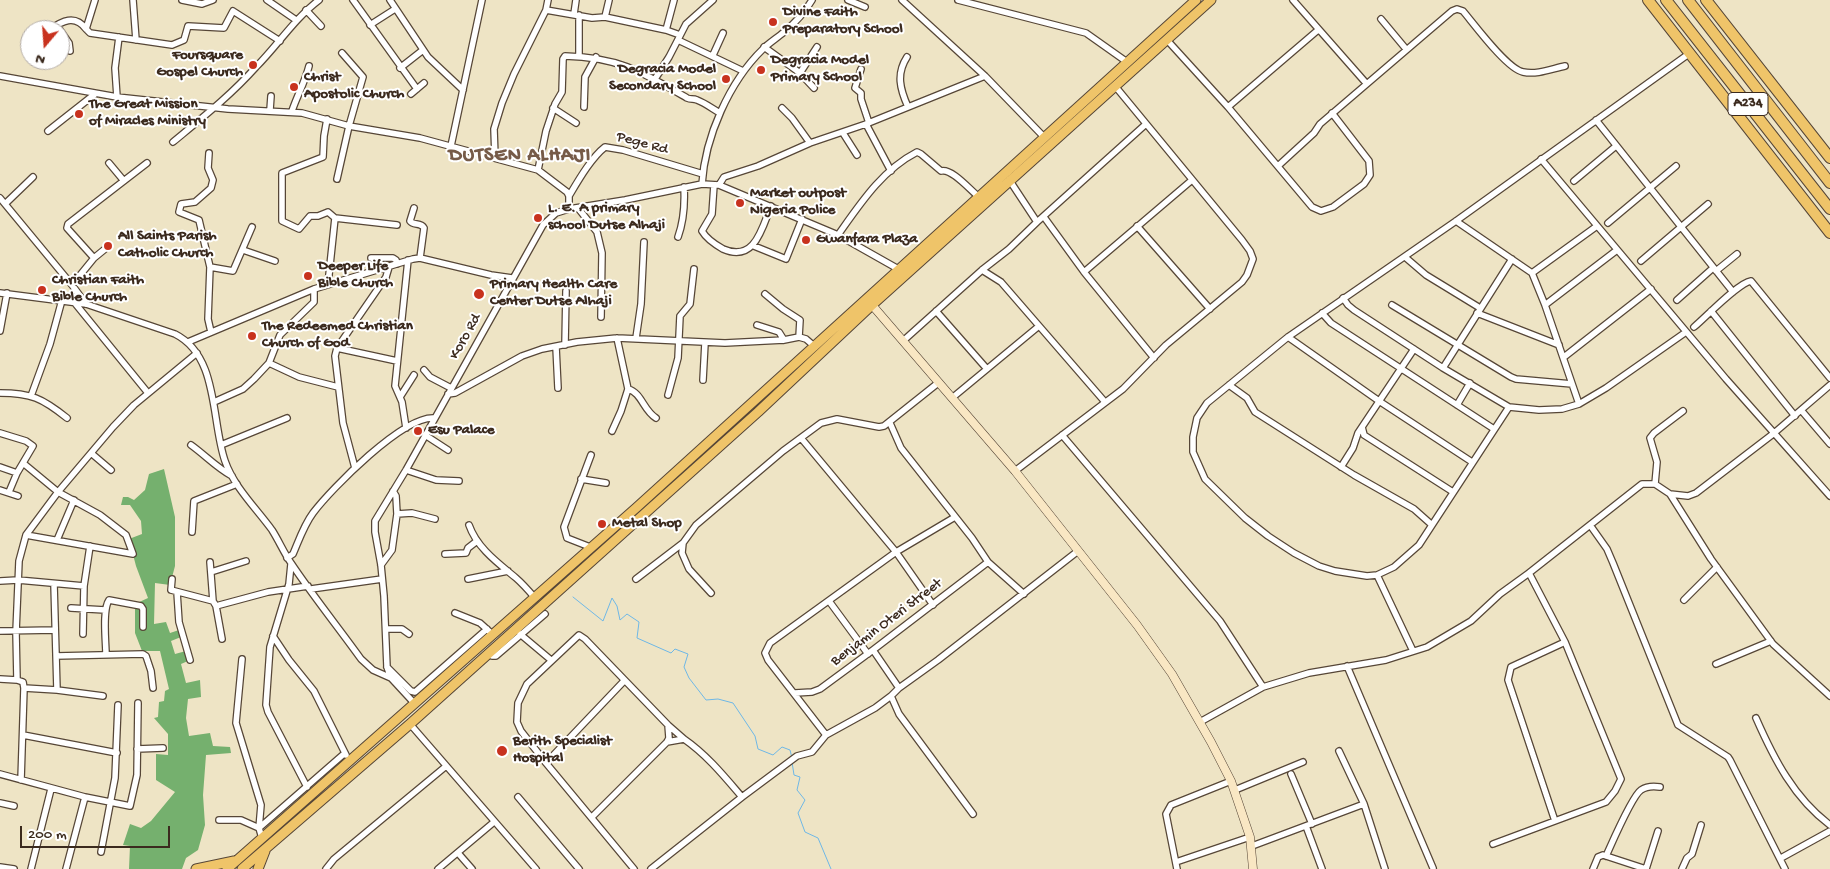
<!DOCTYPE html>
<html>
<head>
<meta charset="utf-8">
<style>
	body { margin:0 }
	#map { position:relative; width:1830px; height:869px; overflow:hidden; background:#eee4c5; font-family:"Gochi Hand",sans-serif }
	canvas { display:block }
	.north { position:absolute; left:20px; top:20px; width:50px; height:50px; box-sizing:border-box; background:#fff; border:1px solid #b1aaa5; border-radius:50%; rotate:198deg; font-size:14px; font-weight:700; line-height:20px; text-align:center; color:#3b2a1e }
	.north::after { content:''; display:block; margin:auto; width:18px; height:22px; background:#c8321e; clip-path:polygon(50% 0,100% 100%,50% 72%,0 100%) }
	.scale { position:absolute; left:20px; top:826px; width:150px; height:22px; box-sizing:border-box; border:2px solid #3b2a1e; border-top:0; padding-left:6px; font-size:15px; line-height:18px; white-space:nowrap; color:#3b2a1e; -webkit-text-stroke:4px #fff; paint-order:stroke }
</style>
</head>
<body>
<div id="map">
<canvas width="1830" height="869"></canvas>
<div class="north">N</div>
<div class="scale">200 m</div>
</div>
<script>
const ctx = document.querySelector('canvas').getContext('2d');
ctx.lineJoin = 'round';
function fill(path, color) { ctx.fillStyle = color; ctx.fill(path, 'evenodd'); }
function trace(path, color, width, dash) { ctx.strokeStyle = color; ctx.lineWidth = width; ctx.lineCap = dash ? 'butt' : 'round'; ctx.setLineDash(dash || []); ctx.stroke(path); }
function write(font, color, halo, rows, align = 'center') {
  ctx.font = font + ' "Gochi Hand",sans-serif'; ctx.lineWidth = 4; ctx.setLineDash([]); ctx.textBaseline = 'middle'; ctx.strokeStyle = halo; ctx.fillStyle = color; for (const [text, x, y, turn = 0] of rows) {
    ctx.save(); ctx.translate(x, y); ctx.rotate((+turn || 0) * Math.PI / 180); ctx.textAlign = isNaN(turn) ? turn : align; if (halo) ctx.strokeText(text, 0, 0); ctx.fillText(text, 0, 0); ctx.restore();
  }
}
fill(new Path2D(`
	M164,469L175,517V566L170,585L155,583L154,624L166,622L170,633L179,630L181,637L171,641L175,654L186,651L188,661L181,664L186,683L200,680L201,697L188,699L186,718L189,736L210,733L213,746L230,747L231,753L206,755L203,795L205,825L198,850L186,858L182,869H129L130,846L123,845L130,824L141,828L151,821L175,792L156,780V754L168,755V734L154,718L158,717L159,702L164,701L165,691L169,689L160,651H142L135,633V604L148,598L136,566L129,539L142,534L141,521L130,505H121L123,497H128L134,500L145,490L149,474Z`), '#75b06e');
trace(new Path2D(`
	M573,597L603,621L612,598L617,606L620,620L627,614L639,622L637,638L671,653L675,649L688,654L684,667L689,678L706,700L718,699L733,703L755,736L758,749L773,755L782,747L790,750L792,758
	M792,762L794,775L800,777L797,790L805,800L798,813L805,832L818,838L831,869`), '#6eb7e6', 1);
const street = new Path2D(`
	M95,0L86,29L90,33L172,45L184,40L188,26L224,28L233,11L280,41
	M133,0L136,40
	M182,0L202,4L213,0
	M267,0L296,20
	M353,0L417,89
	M390,0L428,57L463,90
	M848,0L865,7
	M902,0L985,76L1044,137
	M958,0L1086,33L1127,62
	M1293,0L1366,83
	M306,10L321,26
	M546,10L592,18L605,17L666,30L680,35
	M574,14L576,0
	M605,17L609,0
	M1381,19L1406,49
	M370,25L395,9
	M49,30C62,21 75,14 86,29
	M60,30L69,43L70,51
	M666,30L674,0
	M678,40L743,71
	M1167,40L1228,107L1312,207L1321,211L1333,207L1364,184L1370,175L1369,161L1332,113
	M764,47L800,73L814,88
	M713,55L723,33
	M579,56V15
	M907,57C896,74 900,89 908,107
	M400,68L423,50
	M861,69L855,88L861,93V99L869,123
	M800,73L817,47
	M0,76L117,97L228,109L302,113L349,126L420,138L538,170L567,192L569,196V209
	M655,79L669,57L686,24L713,0
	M411,94L424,83
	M117,97L115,68L119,37
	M584,107L585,77L596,57
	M1228,107L1318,30
	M553,108L576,123
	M782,108L792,118L810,143
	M270,110L271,96
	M292,111C297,96 305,82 309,66
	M327,119L324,136L323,157L282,173V221L299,229L310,216H318L328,212L335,218L397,225
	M1596,120L1733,292
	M866,124L891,171
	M48,131L95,94
	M843,133L857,155
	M173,142C202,118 231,95 256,67C278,45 294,19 319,0
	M451,146L482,0
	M209,153L208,168L213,180L211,188L195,202L181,204L179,212L199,220L210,267L208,319L211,332
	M495,157L494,129L502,103L514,74L546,10L548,0
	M1541,159L1726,379L1830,496
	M109,163L124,181
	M1278,166L1314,133L1320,124L1452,11L1457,9L1463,11C1474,24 1507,69 1523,72C1537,75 1551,69 1565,66
	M538,170L546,131L555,104L562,92L563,59L565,56C618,57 642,72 687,98C691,100 693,98 697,100C705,103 713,109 720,113
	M337,179L349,126L363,77L342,53
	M1010,181L1037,222
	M1574,181L1616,146
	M702,184C705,137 729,82 763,49C769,43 777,38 784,32C795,23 805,12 812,0
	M714,185L712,214L702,231C706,238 716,245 723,249C755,263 762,228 771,206
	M719,185L724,177L758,166L810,143L866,124L985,76
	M569,196C578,181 591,158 605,147L623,150L703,174
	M0,198L72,285L86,304
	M5,204L33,177
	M414,208L410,221C413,226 421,222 424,228L420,258
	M578,208L597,232L602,253L601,317
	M1044,217L1084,272L1154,358
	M1456,221L1532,273L1545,305L1579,404
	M1608,223L1676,166
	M1137,226L1210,309
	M838,235C860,204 882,170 917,152L921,154L941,171C952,168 970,190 979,197
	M678,237C684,220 685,205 684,187
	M754,246L786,259L802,219
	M243,250L275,261
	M1405,257L1426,275L1480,308
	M94,258L67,228L68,224L147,163
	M371,258H393L396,260L397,264
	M1641,261L1708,204
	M210,267L233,271L252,227
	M982,270L1001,282L1105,402
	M1716,271L1737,254
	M1084,272L1192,180
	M1532,273L1597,226
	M328,284L335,218
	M72,285L94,258L105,249
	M0,293L86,304L175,334C219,356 211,421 225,461C234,487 256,508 272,530C279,541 284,553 291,563C313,596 338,627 361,659L373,670L391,678
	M765,294L783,309L800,320L799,337
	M1343,298L1348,305L1354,310L1443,368L1509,407L1539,410L1562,409L1579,404L1606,388L1686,332
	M1677,300L1713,268
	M74,302L148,393
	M1392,305L1511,377L1516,379L1572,384
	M1545,305L1617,250
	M936,311L987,369
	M1711,311L1795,416
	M1322,313L1331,323L1494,429
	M1477,313L1559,345
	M757,325L779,332L784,340
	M1694,327C1706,317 1738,283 1751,281L1830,378
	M0,331L7,293
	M1288,337L1379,401L1472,462
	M636,338L641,304L644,242
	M903,341L982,270L1009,249L1037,222L1146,124
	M188,342L314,289L413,259L420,258L491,275L512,278
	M565,345L566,291
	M556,347L558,388
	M337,348L397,361
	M1414,349L1362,427L1364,435L1453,492
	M1564,357L1651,289
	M269,363L299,377L338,387
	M1443,368L1512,259
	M424,370L430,377L451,388
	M703,380L705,343
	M1229,385L1247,398L1255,412L1354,475L1414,509L1432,525
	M1830,385L1773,434L1696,493L1688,496L1670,494L1711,559L1773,644L1830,696
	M628,389C642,393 643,410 656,418
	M0,393C31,393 42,398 67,418
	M448,394L455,393L522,356L542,349L577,342L617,338L725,343L784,340L799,337L806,339L814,346
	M668,395L678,358L680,316L690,304L694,269
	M31,396L50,344L62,300
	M400,397L414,375
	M952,398L1039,326
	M214,402L243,389L254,379L269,363L280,335L314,302V289
	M1457,405L1470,383
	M1509,407L1419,545L1394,567L1377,575L1367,576L1335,571L1319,566L1294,553L1268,536L1245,518L1205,479L1193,452V437L1197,418L1207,403L1288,337L1456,221L1690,53
	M1801,410L1830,444
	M890,423L901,448L972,538L988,562L1024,594
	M406,428L402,402L395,386L408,260
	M612,431L621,411L628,389L617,338
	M0,433L26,441L33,446L17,473L9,492
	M425,435L448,450
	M1062,435L1220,621L1263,687
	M801,438L896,552L933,605
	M191,445C205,455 217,468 232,476
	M221,445L287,418
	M91,453L111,470
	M23,463L58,492L100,515L126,535L133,554L26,535
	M0,467L17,473
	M1341,467L1353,448L1358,433L1362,427
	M355,468L343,423L335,356L337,348L386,277L389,267
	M406,470L436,480L459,481
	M1015,471L1123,389L1166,345L1242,282L1247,275L1253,259L1250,251L1242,240L1115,86
	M581,479L606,483
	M1655,484L1657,462L1650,438L1654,433L1683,411
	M0,490L18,496
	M393,491L396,496L397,514L412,513L435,519
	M469,525C477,548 498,563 516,578C523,584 529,591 535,598
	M1590,525L1607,549L1613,563L1678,725L1728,757L1730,760L1785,869
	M192,532L194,501L237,484
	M57,540L74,500
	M590,547L567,538L564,527L591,455
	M445,554L466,553L468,548L477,541
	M287,558L293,554C299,540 304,525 313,513C332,488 403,416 434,418
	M210,562L213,601
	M291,564L289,584L270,647L266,705L268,712L307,787
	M381,565L392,550L397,514
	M211,572L246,561
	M1377,575L1413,651
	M172,579L171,590L213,601L216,606L222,639
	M468,579L508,571
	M636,579L683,543
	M0,581L18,580L84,586
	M54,584L57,690
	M311,589L382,579
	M177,592L179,622L190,660
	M711,593L689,569L682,553L683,543L696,525L783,451L821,423L837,419L879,427L884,426L938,383
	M1684,600L1717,567
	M829,601L868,654
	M216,606L268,592L308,586
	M71,608L105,610
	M455,613L480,623L490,632
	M386,629H402L409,634
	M0,631L55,630
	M83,634L84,586L90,546
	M520,634L551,660
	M273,636L289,660L314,691L346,755
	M873,650L899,688
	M490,653L492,656H496L545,614
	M106,655C106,642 102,610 109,600L141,606L143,609V627
	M56,656L143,654L146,656L151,671L153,688
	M242,659L236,723L261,805L259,828L262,838
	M1716,664L1771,641
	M1347,666L1433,868
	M387,667L411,691L415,692L487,629
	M0,679L17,680
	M24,688L57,690L103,696
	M795,693L812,692L820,689L873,650L988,562
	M415,704L391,678L387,667L384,596L381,565L375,532V521L406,470L543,225L556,213L569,209L625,200L702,184L719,185L838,235L900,270
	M1756,718C1774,759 1794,798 1830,825
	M1200,722L1263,687L1309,673L1386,660L1427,647L1471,621L1500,594L1529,573
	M410,724L536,869
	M668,725L684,739
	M23,735L117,753
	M826,735L768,660L765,653L770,643L896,552L955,517
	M137,749L163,748
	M1339,751L1364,804L1385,869
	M546,763L624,681
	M0,774L85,797L130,806L137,775L138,703
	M1291,774L1312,824
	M21,780L24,688L23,682L17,680L16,632L19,561L26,535L58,492L113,427L134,405L197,353
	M1235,790L1303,762
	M518,797L579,869
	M742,797L797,756L812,752L826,735L875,708L891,696
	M0,803L14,806
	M973,814L899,714L891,696L899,688L938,660L1078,551
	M592,817L667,742L669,738L668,725L585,639L579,635L527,684L518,703L517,722L521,731L546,763L634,869
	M219,820H241L259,828L345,753
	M1555,821L1508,680L1511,667L1565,642
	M1306,826L1322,869
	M1493,844L1606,802L1615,791L1621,779L1565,642L1529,573L1642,484H1655L1670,494
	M1252,846L1364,804
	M101,852L115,778L118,705
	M458,853L472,869
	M1606,856C1612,843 1632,796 1641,790C1647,786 1654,786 1660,787
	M1781,858L1830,831
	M1176,862L1250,837
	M0,867L14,869
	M31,869L51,789
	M66,869L85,797
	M326,869L334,859L445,767
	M438,869L494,822
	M651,869L742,797C724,776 707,755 684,739L667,742
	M1177,869L1166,814L1171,805L1231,781
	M1593,869L1598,857L1603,855L1646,869
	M1646,869L1658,831
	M1682,869L1687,858L1692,854L1701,825`);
const secondary = new Path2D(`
	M872,305L1015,471L1137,625L1172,674L1211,742L1231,781L1250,837L1253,869`);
const primary = new Path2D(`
	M196,869L234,861
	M227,869L636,508L1196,0
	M242,869L410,724L758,412L872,305L1211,0
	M258,869L265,851`);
const highway = new Path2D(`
	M1648,0L1830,233
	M1666,0L1830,209
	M1688,0L1830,183
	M1706,0L1830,158`);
trace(street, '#564637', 8);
trace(secondary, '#564637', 9);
trace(primary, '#564637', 11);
trace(highway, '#564637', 12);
trace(street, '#fff', 5.5);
trace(secondary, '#f9e7c3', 8);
trace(primary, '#efc469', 9);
trace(highway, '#efc469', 10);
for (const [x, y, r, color] of [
	[773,22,5,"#c8321e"],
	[253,65,5,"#c8321e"],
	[761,70,5,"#c8321e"],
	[726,79,5,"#c8321e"],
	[294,87,5,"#c8321e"],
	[79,114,5,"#c8321e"],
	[740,203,5,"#c8321e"],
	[538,218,5,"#c8321e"],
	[806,240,5,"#c8321e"],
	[108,246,5,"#c8321e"],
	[308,276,5,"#c8321e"],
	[42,290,5,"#c8321e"],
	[479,294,6,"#c8321e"],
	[252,336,5,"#c8321e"],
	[418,431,5,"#c8321e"],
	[602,524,5,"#c8321e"],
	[502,751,6,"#c8321e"]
]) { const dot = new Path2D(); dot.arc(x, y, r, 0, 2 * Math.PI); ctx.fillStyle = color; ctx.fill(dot); trace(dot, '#fff', 2); }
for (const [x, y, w] of [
	[1748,104,40]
]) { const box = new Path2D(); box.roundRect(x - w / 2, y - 11.5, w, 23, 4); ctx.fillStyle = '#fff'; ctx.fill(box); trace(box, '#3b2a1e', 1); }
write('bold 14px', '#3b2a1e', null, [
	["A234",1748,104]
]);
write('bold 15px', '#3b2a1e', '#fff', [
	["Divine Faith",783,13],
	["Preparatory School",783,30],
	["Foursquare",243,56,"right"],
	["Gospel Church",243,73,"right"],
	["Degracia Model",771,61],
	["Primary School",771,78],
	["Degracia Model",716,70,"right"],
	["Secondary School",716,87,"right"],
	["Christ",304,78],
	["Apostolic Church",304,95],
	["The Great Mission",89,105],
	["of Miracles Ministry",89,122],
	["Market outpost",750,194],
	["Nigeria Police",750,211],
	["L. E. A primary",548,209],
	["school Dutse Alhaji",548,226],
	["All Saints Parish",118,237],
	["Catholic Church",118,254],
	["Gwanfara Plaza",816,240],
	["Deeper Life",318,267],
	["Bible Church",318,284],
	["Christian Faith",52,281],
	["Bible Church",52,298],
	["Primary Health Care",490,285],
	["Center Dutse Alhaji",490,302],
	["The Redeemed Christian",262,327],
	["Church of God",262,344],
	["Esu Palace",428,431],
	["Metal Shop",612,524],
	["Berith Specialist",513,742],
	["Hospital",513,759]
], 'left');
write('15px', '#3b2a1e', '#fff', [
	["Pege Rd",642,144,15],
	["Koro Rd",466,337,-61],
	["Benjamin Oteri Street",887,623,-37]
]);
ctx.letterSpacing = '1px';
write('bold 20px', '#765b48', '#fff', [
	["DUTSEN ALHAJI",520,157]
]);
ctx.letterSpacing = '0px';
</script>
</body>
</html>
